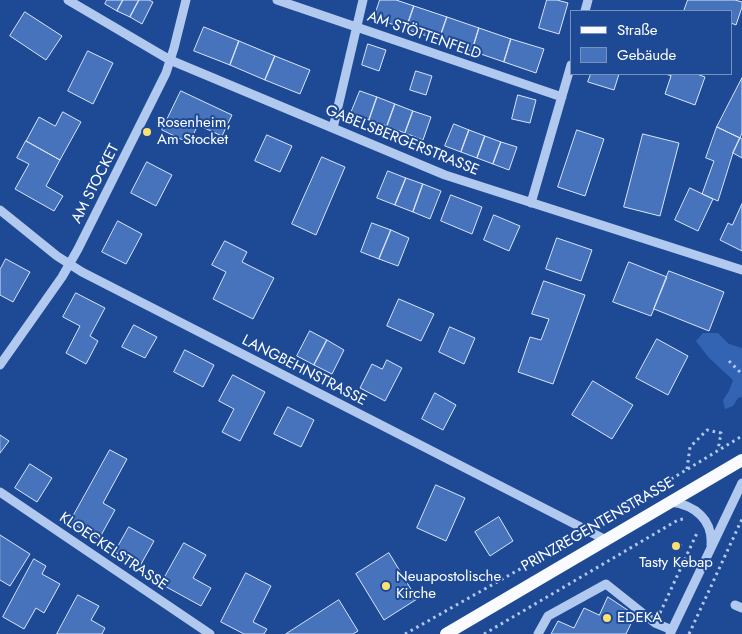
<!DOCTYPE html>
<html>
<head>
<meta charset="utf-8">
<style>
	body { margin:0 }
	#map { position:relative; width:742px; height:634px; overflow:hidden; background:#1e4a95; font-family:Jost,sans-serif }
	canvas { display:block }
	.legend { position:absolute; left:570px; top:10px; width:162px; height:65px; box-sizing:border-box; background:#1e4a95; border:1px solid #7892bf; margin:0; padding:6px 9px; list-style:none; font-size:15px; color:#fff }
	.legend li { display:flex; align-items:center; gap:10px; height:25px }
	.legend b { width:25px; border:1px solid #7892bf }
</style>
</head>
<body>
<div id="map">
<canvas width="742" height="634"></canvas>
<ul class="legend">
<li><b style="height:6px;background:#fafbff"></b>Straße</li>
<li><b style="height:14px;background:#4773bc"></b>Gebäude</li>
</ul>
</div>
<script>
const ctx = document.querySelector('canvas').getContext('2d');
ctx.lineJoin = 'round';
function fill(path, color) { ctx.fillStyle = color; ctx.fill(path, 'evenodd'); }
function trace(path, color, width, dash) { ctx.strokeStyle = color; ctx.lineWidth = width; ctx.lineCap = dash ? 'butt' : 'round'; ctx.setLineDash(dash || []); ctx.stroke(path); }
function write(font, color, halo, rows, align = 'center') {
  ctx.font = font + ' Jost,sans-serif'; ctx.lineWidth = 4; ctx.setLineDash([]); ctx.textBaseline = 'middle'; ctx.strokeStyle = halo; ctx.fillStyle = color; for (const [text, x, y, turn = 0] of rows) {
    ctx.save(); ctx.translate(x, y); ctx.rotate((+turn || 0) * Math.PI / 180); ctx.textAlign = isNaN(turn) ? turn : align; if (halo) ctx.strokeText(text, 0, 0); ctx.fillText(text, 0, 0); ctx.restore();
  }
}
fill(new Path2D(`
	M703,333H718L729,344L742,348V397L738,398L733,406L725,409L723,400L729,391L733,380L709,358L696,341Z`), '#3363b3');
const building = new Path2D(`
	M107,0H123L117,11L105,4Z
	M123,0H139L130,17L117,11Z
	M139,0H149L153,2L142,24L130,17Z
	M380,0H396L414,6L406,29L374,18Z
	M547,0H557L568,3L559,34L539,28Z
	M688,0H735L742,2V7L736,25L731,23V11H684Z
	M414,6L447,17L439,40L406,29Z
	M25,12L62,36L46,60L10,36Z
	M447,17L479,28L472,51L439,40Z
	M204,27L239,41L230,65L194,51Z
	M479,28L511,39L504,62L472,51Z
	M511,39L544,49L536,73L504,62Z
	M239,41L275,56L265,80L230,65Z
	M368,44L386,50L379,71L362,65Z
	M88,51L113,63L93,104L68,91Z
	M275,56L310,70L300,94L265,80Z
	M416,71L432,76L426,95L410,90Z
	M591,74H619L614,90L588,82Z
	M665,74H697L705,77L695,105L665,94L671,76Z
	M742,78V133L740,138L717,127Z
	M181,91L232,115L222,136L198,125L189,143L162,130Z
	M360,91L377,97L369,120L351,113Z
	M518,95L536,100L530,123L512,119Z
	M377,97L395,104L387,126L369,120Z
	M395,104L413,111L405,133L387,126Z
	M413,111L431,117L423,140L405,133Z
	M63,112L81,122L60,160L26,141L39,117L55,126Z
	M454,124L469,130L461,152L445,146Z
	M717,127L740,138L733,153L718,201L702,194L714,161L706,158Z
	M469,130L485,136L477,158L461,152Z
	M577,130L604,139L585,196L558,187Z
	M643,134L679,143L660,216L624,207Z
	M267,135L292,146L280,172L255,161Z
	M485,136L501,142L493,164L477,158Z
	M740,138L742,139V158L733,153Z
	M26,141L60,160L46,186L63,196L54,211L15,189L29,164L17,158Z
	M501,142L517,147L509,170L493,164Z
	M322,157L345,167L316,235L292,224Z
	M147,162L172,175L156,206L131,193Z
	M388,171L406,178L395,205L377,198Z
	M406,178L423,184L413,212L395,205Z
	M423,184L441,191L430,219L413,212Z
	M690,188L713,199L698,231L675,220Z
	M451,195L482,207L472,234L441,221Z
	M742,204V251L720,240L728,223L732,225Z
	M494,215L520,226L509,251L484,240Z
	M118,221L142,234L126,264L102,252Z
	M372,223L391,230L379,259L361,252Z
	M391,230L409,238L398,266L379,259Z
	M557,238L592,250L581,281L546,269Z
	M225,241L247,252L242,262L274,278L253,319L213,299L226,272L212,265Z
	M6,259L30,272L13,302L0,295V270Z
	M629,262L667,277L651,316L613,302Z
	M669,271L724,292L709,331L654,309Z
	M544,281L585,295L553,384L518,372L530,337L541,340L549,319L532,314Z
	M76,293L105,308L90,336L98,341L86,364L66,353L80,326L63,317Z
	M399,299L434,314L421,341L387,326Z
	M134,325L157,337L145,358L122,347Z
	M450,327L475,338L464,364L439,352Z
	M310,331L327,340L314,365L297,356Z
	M657,339L688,356L668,395L636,378Z
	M327,340L344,350L332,374L314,365Z
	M185,350L214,365L203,387L174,372Z
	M387,360L402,368L385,401L360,388L372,364L382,369Z
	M233,375L265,392L240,441L222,432L234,409L219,401Z
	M593,381L633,405L612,439L572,415Z
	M435,393L456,405L443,430L422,419Z
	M288,407L314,420L301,447L274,434Z
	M0,435L9,441L0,453Z
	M110,450L127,459L103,503L115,510L99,539L70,522Z
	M30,464L52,478L37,502L15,488Z
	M436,485L465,498L446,541L417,528Z
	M499,517L513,541L490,556L475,532Z
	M129,527L154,541L140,566L115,552Z
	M0,535L30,554L10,586L0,580Z
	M676,541L682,545L677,551L671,546Z
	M184,543L206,555L193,578L211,588L201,606L161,584Z
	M389,553L417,599L384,620L356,574Z
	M34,559L46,566L42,574L60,584L44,613L36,608L24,629L3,617Z
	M246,573L271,586L253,622L267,629L264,634H244L221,622Z
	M78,595L99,606L91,620L105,628L102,634H57Z
	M608,597L635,615L626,634H551L558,621L574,628L584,608L599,615Z
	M339,600L358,631L353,634H286Z`);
fill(building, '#4773bc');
trace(building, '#d8e5fa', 1);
trace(new Path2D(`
	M729,361L742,374
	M687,469L690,447L707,430L721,433L718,450
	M599,523L742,436
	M660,613L697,533
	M405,634L575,538
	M484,634L678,520L683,519
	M689,634L742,519`), '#b2c9ef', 3, [2.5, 4]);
trace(new Path2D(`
	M68,0L170,60L445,175L742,270
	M277,0L562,97
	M585,11L588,0
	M333,128L363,0
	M531,203L571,65
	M0,210L57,256L82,272L606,540
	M0,365L62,277L78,249L166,73L174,48L186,0
	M0,492L210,634
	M671,502C695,505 713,520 711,545
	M735,605L742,608
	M538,634L548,616L606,584L655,623L672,630
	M670,634L742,483`), '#b2c9ef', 9);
trace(new Path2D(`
	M446,634L742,460`), '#fafbff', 12);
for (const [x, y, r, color] of [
	[147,132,5,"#fddf72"],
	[676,546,5,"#fddf72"],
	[386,586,5,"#fddf72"],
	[607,618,5,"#fddf72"]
]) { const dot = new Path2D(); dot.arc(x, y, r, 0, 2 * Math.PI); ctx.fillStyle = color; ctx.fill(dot); trace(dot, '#1e4a95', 2); }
write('15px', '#fff', '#1e4a95', [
	["AM STÖTTENFELD",424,36,19],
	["GABELSBERGERSTRASSE",402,141,22],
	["AM STOCKET",96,184,-63],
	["LANGBEHNSTRASSE",304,371,27],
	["PRINZREGENTENSTRASSE",598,525,-30],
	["KLOECKELSTRASSE",113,552,34]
]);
write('15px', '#fff', '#1e4a95', [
	["Rosenheim,",157,123],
	["Am Stocket",157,140],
	["Tasty Kebap",676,563,"center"],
	["Neuapostolische",396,577],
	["Kirche",396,594],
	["EDEKA",617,618]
], 'left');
</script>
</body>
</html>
